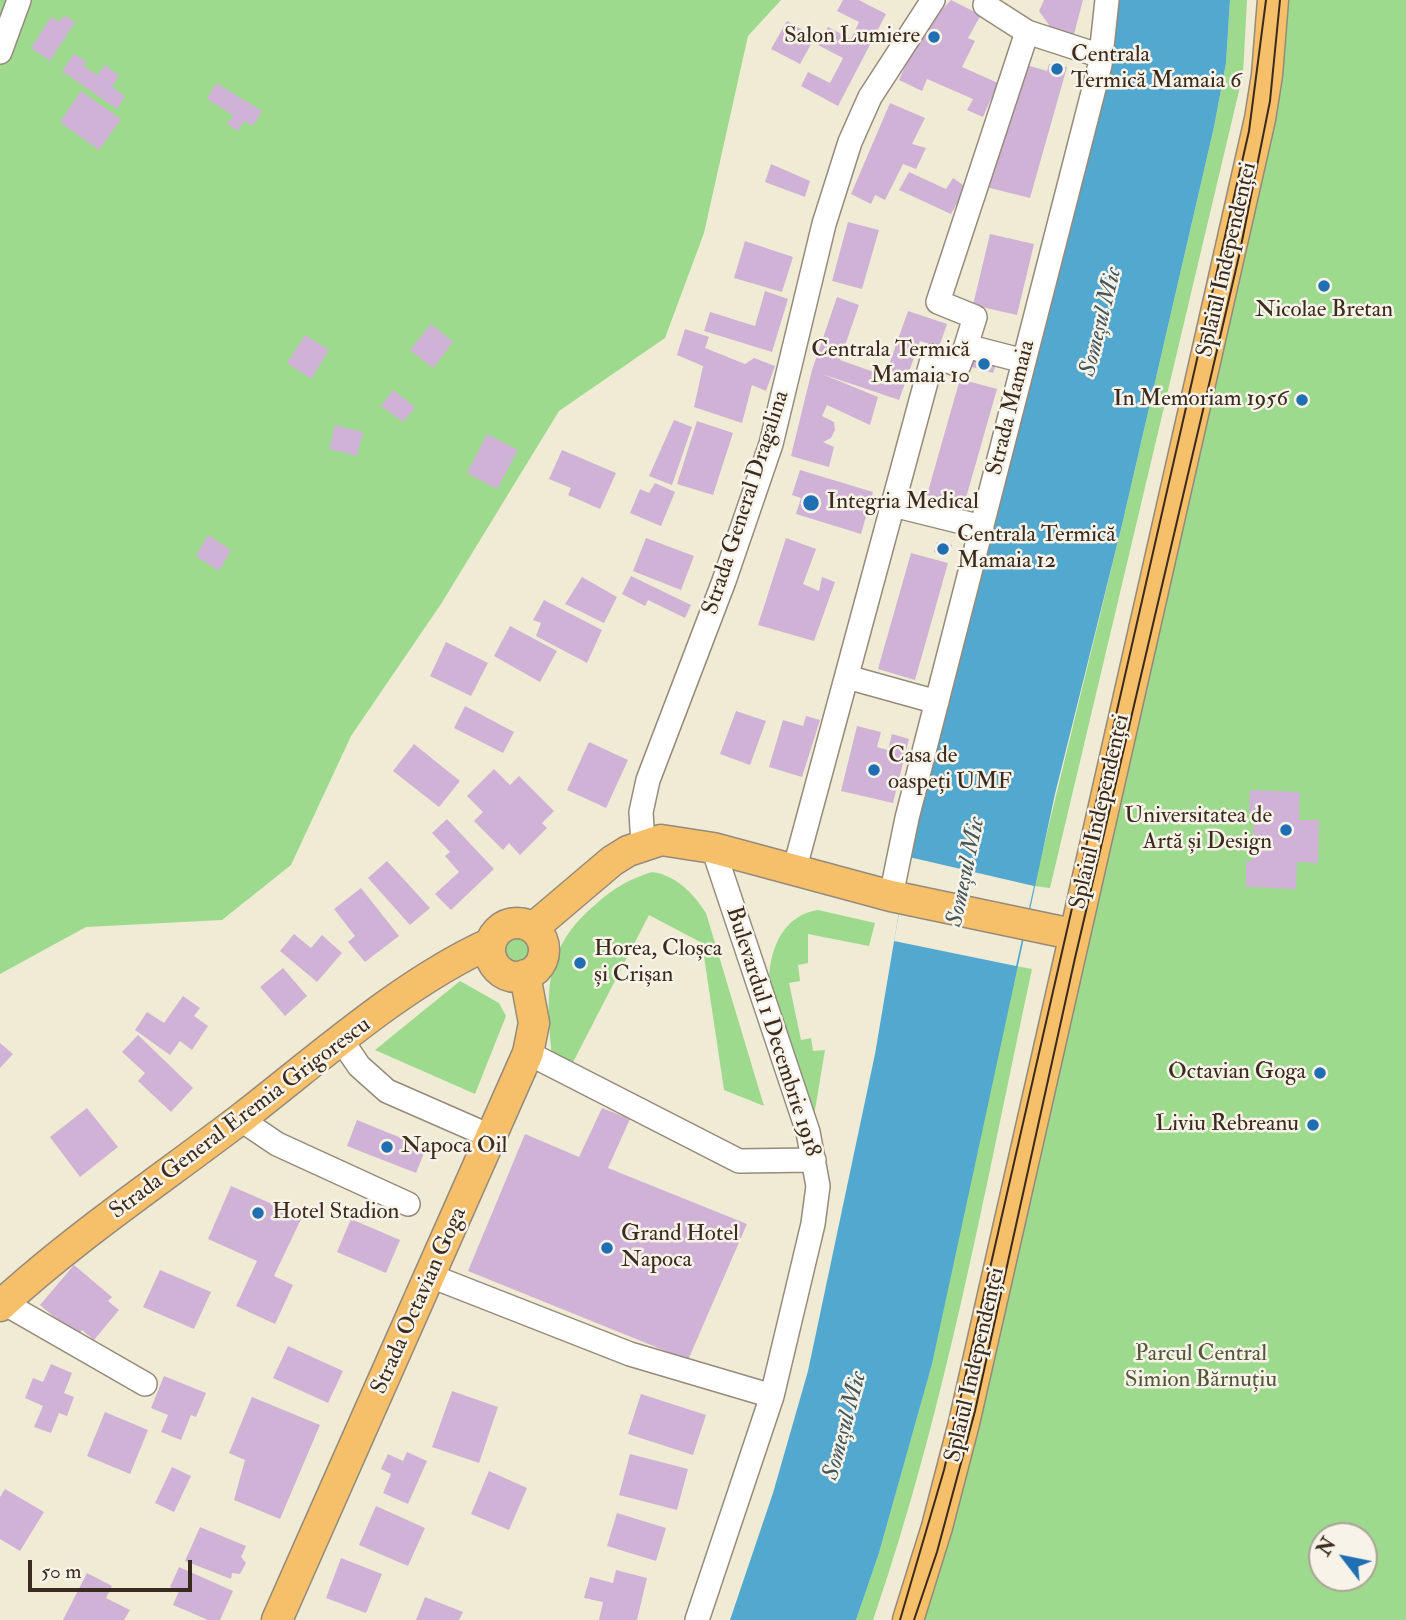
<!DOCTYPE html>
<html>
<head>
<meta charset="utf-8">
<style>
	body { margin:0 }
	#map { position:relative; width:1406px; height:1620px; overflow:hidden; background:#f0ebd5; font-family:"IM FELL Double Pica",serif }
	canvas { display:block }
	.north { position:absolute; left:1308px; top:1522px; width:70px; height:70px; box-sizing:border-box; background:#f7f3e8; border:2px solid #aca397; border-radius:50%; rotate:302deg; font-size:19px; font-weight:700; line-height:28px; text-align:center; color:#3b2a1e }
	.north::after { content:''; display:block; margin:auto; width:24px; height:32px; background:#1f6fb2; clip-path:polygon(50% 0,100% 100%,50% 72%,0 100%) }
	.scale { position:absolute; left:28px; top:1560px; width:164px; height:32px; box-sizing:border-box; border:4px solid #3b2a1e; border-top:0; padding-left:9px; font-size:21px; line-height:24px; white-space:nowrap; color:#3b2a1e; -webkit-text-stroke:5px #f7f3e8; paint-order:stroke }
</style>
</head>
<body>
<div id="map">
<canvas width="1406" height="1620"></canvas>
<div class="north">N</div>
<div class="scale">50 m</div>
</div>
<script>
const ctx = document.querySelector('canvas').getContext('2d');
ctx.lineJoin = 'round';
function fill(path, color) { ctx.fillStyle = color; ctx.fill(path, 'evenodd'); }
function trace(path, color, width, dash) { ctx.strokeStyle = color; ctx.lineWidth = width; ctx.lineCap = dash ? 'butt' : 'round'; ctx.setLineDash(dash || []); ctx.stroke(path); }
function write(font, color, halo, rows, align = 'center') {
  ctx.font = font + ' "IM FELL Double Pica",serif'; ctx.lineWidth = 5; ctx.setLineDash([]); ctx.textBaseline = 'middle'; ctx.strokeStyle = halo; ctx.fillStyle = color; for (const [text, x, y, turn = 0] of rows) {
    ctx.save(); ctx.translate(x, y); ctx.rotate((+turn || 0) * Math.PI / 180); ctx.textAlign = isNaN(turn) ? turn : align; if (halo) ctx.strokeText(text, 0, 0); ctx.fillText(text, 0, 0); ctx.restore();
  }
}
fill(new Path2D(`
	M0,0H781L748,36L704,233L665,338L559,411L441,604L351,736L291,865L222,920L86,927L0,974Z
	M1230,0H1247L1243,74L1050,888L1034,886L1122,525L1214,127L1226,63Z
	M1287,0H1406V1620H918L974,1446ZM1322,1536H1364V1578H1322Z
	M652,872C676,875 694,894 706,913L764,1106L724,1090L702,943L649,915L570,1068L552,1056C546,992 543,948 596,904C614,888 629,879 652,872Z
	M818,910L875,923L869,946L808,934V963L798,965L800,981L789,983L801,1040L811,1038L813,1051L825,1050L814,1116L769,980C770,947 784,915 818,910Z
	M498 950a18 18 0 1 1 36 0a18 18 0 1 1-36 0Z
	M1016,966L1032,969C985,1188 946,1409 873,1620H856L879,1553L932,1363Z
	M460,981L499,1003L506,1016L475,1094L375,1050Z`), '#9dda8e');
fill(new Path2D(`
	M1115,0H1230L1226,63L1214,127L1122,525L1055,794L932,1364L879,1553L856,1620H730L773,1493L808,1371L875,1054L910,847L1002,493Z`), '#53a8cf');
fill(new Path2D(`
	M909,857L1034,886L1016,966L894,941Z`), '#f0ebd5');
fill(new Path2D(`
	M843,0H859L886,14L838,106L801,86L808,72L830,83L843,58L818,45L828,27L851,39L859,22L837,11Z
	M951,0L981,15L968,38L975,41L962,67L998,83L983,117L967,110L973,99L927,79L922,91L899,80L914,46L931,21Z
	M1044,0H1083L1073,38L1054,32L1039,11Z
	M64,15L75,22L50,61L31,48L51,17L60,22Z
	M787,21L815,37L800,64L771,49Z
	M74,54L86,61L84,66L97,75L105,65L119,76L112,87L125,96L117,109L62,71Z
	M1020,63L1047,71L1049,64L1067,67L1030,198L986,187Z
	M216,83L262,111L253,126L244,121L238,131L227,124L233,115L207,99Z
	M81,91L121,119L99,150L60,122Z
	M890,103L925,118L912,144L926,148L916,169L903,164L885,200L875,195L871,204L851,194Z
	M771,164L810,181L805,197L765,182Z
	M909,172L946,189L953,178L966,187L951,214L899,190Z
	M848,222L879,230L862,289L832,281Z
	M990,234L1034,244L1017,315L973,305Z
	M745,241L793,257L782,292L734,278Z
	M765,291L788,299L772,352L704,331L710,312L755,326Z
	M837,297L859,305L840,360L885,376L908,311L947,324L939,347L920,341L899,400L822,374L878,397L870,425L827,405L822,416L834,422L835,430L831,438L823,442L834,447L829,467L791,456L812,370Z
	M431,324L453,342L433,368L410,350Z
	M685,329L709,337L705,348L745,364L754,358L775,366L766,391L752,385L742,423L694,407L703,366L677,355Z
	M305,335L329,350L311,379L287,363Z
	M974,358L997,361L993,373L972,367Z
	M960,379L997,389L964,505L927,495Z
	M393,390L415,407L403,422L381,406Z
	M674,420L692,427L672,485L649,476Z
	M697,421L733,433L713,495L677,484Z
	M335,425L363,432L357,456L329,449Z
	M487,434L518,450L497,489L467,473Z
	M562,450L616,473L600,509L568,495L571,488L549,479Z
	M800,470L873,492L861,534L796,514L801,498L792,495Z
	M655,483L675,492L661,526L630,513L640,489L649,493Z
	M208,535L231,550L219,571L196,556Z
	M646,538L694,556L681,590L633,571Z
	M786,538L816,549L803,584L819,591L822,577L835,582L814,641L758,625Z
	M937,542L952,545L948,556L934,552Z
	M911,553L948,563L915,680L878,669Z
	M631,576L691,605L685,618L648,600L645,606L622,594Z
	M582,577L617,597L604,623L565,604Z
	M544,600L602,630L587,663L536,636L541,623L533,620Z
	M510,626L557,651L540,682L494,656Z
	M446,642L488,663L471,696L430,676Z
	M465,706L514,732L503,753L454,728Z
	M736,711L766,721L750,765L720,754Z
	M806,716L820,720L802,777L769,767L783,720L803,726Z
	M857,726L881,732L877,747L888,750L892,734L909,739L893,803L841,791Z
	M589,742L628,760L606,808L567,790Z
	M414,744L460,781L439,807L393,771Z
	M494,769L510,785L519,776L554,811L542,823L547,828L520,855L509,843L503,850L474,821L483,812L467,796Z
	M1250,790L1300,792L1299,820H1319L1318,863L1297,862L1296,889L1246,887V861H1252L1254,812H1249Z
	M447,819L494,869L451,910L435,894L459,872L445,856L450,852L432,833Z
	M387,861L430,908L410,925L368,878Z
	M361,888L399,936L365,962L348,942L355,936L334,909Z
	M294,934L311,948L322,935L342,953L317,982L280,951Z
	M283,968L307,996L285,1016L260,987Z
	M183,996L200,1008L194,1016L208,1026L192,1050L180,1041L170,1055L135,1030L147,1012L164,1023Z
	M138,1035L193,1088L171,1112L138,1081L145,1073L122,1052Z
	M0,1043L13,1054L0,1068Z
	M87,1108L118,1147L80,1177L50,1137Z
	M602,1108L630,1119L608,1168L747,1224L688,1360L468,1271L525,1134L579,1157Z
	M357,1120L426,1148L416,1173L347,1146Z
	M231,1186L302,1217L274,1276L293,1285L275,1324L236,1306L257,1261L208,1239Z
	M351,1219L400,1240L386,1273L337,1252Z
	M74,1265L112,1297L108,1301L119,1310L94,1340L82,1330L77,1336L40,1305Z
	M160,1270L211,1292L194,1329L143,1307Z
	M288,1346L343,1371L328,1403L273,1378Z
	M51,1364L72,1373L64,1393L74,1397L67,1416L59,1413L51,1433L34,1427L43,1406L25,1398L33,1378L43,1382Z
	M164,1376L206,1393L196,1417L191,1415L181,1440L161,1432L168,1415L151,1408Z
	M452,1391L498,1407L479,1463L432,1447Z
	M641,1394L706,1415L693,1455L628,1434Z
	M252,1397L320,1425L280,1519L234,1500L245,1460L229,1453Z
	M105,1412L148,1430L130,1474L87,1456Z
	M407,1452L427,1461L408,1504L383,1493L391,1474L381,1469L388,1454L403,1461Z
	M630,1454L688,1469L677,1510L619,1495Z
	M172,1467L191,1476L174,1512L155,1503Z
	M489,1471L527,1488L509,1530L471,1514Z
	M5,1489L44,1512L20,1551L0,1539V1497Z
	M376,1506L425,1528L408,1566L359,1545Z
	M617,1513L666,1528L656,1561L607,1546Z
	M200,1527L246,1546L241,1557L246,1563L240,1574L232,1573L231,1579L185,1561Z
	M341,1558L382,1574L366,1613L326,1598Z
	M179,1567L233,1591L220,1620H208L173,1605L179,1591L170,1587Z
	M616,1570L647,1578L637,1620H599L603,1602L584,1598L590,1577L613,1583Z
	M87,1573L112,1586L106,1598L130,1610L124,1620H63Z
	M425,1597L463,1612L459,1620H416Z`), '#d0b2d7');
const minor = new Path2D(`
	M985,5L1027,32L1101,56
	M0,52L19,0
	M966,346L975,317L938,302L1027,32
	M893,505L982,527
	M847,677L937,702
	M643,844L641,812L648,780L724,581L771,444L824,224L850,142L870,97L933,0
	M794,871L933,356L959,365L966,346L1024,361
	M891,896L907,818L1100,65L1107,0
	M342,1041L359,1066L387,1091L492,1137
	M528,1053L739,1161L814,1160
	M240,1119L277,1144L408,1204
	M431,1276L630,1354L772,1396
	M4,1303L145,1384
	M697,1620L772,1396L813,1224L818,1186L808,1132L713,848`);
const major = new Path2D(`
	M490 950a27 27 0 1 1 54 0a27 27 0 1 1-54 0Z
	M533,928L612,861L628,851L661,840L713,848L891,896L1072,934
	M0,1306C75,1237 162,1179 243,1117C319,1058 404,982 491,943
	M277,1620L528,1053L534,1023L525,975
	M908,1620L937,1527L964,1423L1260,119L1267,75L1273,0`);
trace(minor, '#968a7a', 26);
trace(major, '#968a7a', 33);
trace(minor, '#fff', 23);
trace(major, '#f6c06b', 30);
trace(new Path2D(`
	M900,1620L944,1470L1249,131L1266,0
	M914,1620L937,1552L975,1411L1075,958L1239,256L1270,101L1280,0`), '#3b2a1e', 2);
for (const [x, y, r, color] of [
	[934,37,7,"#1f6fb2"],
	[1057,69,7,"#1f6fb2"],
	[1324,286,7,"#1f6fb2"],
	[984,364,7,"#1f6fb2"],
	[1302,400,7,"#1f6fb2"],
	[811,503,9,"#1f6fb2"],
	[943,549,7,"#1f6fb2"],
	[874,770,7,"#1f6fb2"],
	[1286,830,7,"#1f6fb2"],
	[580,963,7,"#1f6fb2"],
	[1320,1073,7,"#1f6fb2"],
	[1313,1125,7,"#1f6fb2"],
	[387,1147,7,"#1f6fb2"],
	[258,1213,7,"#1f6fb2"],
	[607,1248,7,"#1f6fb2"]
]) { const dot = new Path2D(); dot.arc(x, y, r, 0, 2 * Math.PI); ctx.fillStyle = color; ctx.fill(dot); trace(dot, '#f7f3e8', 2.5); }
write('23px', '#3b2a1e', '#f7f3e8', [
	["Salon Lumiere",920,37,"right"],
	["Centrala",1071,56],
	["Termică Mamaia 6",1071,82],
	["Nicolae Bretan",1324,311,"center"],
	["Centrala Termică",970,351,"right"],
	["Mamaia 10",970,377,"right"],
	["In Memoriam 1956",1288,400,"right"],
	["Integria Medical",827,503],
	["Centrala Termică",957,536],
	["Mamaia 12",957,562],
	["Casa de",888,757],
	["oaspeți UMF",888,783],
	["Universitatea de",1272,817,"right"],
	["Artă și Design",1272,843,"right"],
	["Horea, Cloșca",594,950],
	["și Crișan",594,976],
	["Octavian Goga",1306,1073,"right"],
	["Liviu Rebreanu",1299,1125,"right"],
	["Napoca Oil",401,1147],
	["Hotel Stadion",272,1213],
	["Grand Hotel",621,1235],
	["Napoca",621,1261]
], 'left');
write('23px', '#3b2a1e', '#f7f3e8', [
	["Splaiul Independenței",1228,260,-77],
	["Strada Mamaia",1012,408,-76],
	["Strada General Dragalina",747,503,-72],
	["Splaiul Independenței",1101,812,-77],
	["Bulevardul 1 Decembrie 1918",772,1032,72],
	["Strada General Eremia Grigorescu",241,1119,-37],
	["Strada Octavian Goga",420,1301,-66],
	["Splaiul Independenței",976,1365,-77]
]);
write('23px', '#54563a', '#f7f3e8', [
	["Parcul Central",1201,1355],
	["Simion Bărnuțiu",1201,1381]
]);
write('italic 24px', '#43565c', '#f7f3e8', [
	["Someșul Mic",1102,322,-76],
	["Someșul Mic",967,872,-78],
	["Someșul Mic",846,1426,-75]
]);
</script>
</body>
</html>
